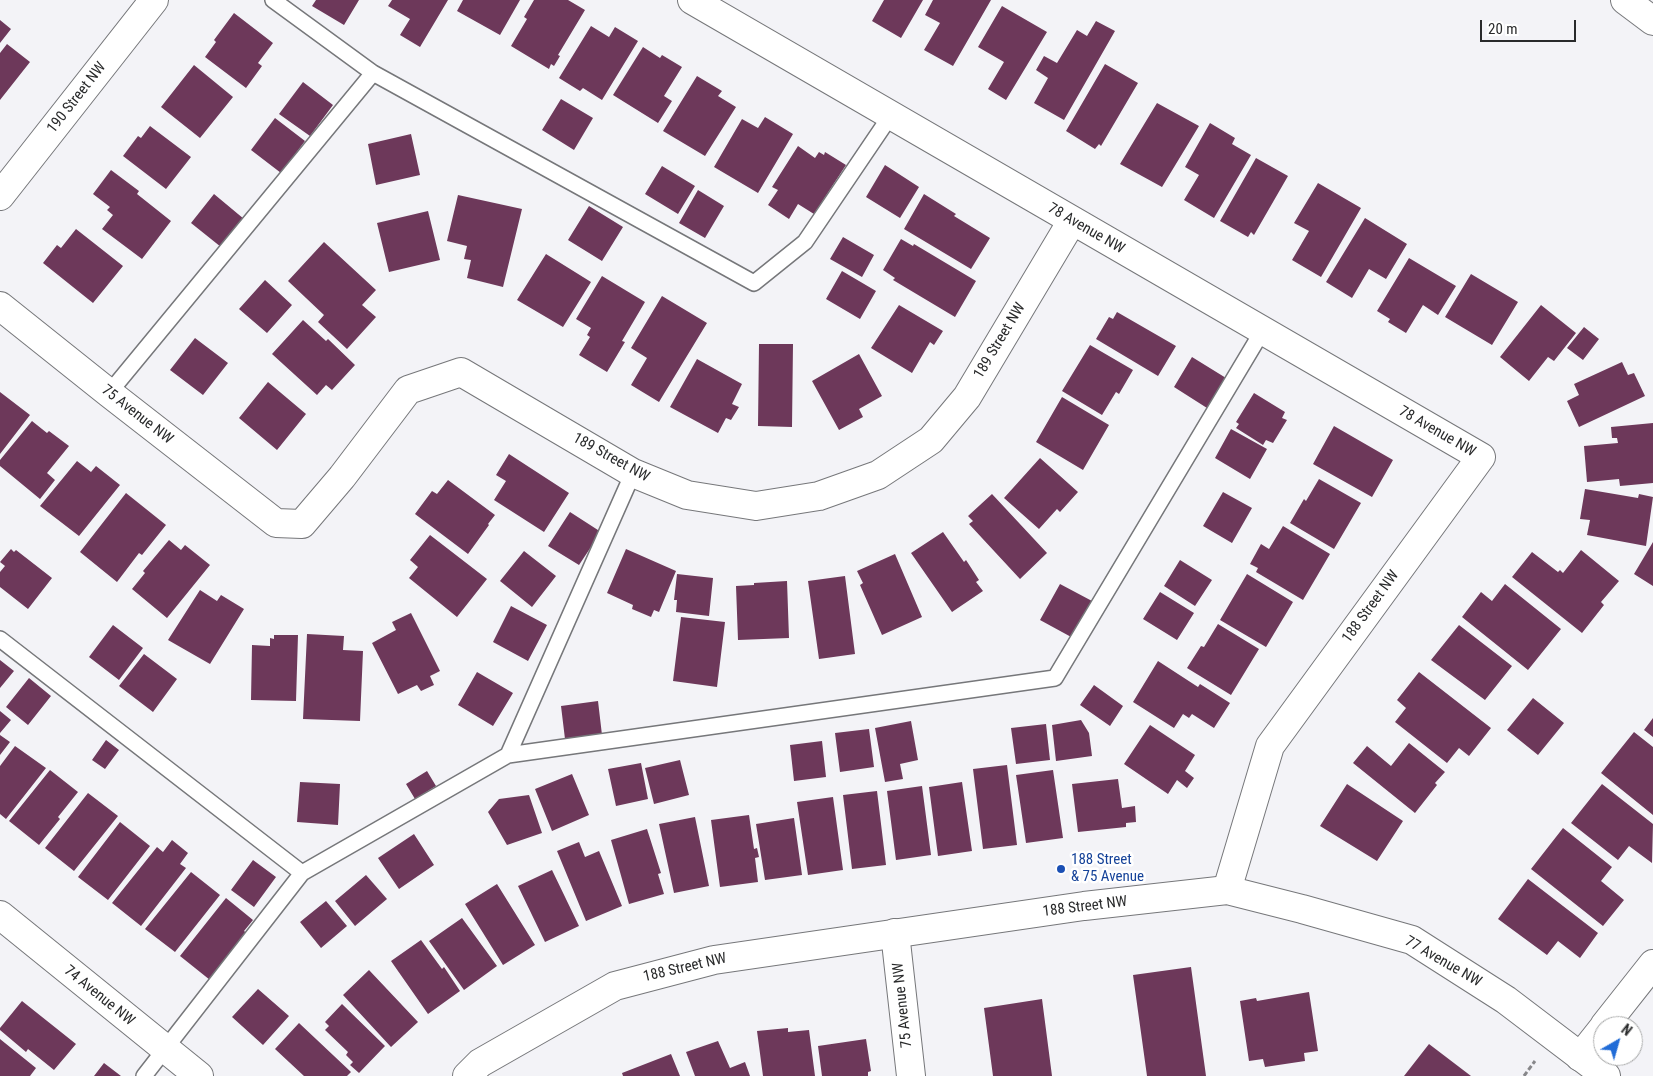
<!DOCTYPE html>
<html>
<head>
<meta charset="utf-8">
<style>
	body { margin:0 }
	#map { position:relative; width:1653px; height:1076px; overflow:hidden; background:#f3f3f7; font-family:"Roboto Condensed",sans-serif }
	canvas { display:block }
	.north { position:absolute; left:1593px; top:1016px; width:50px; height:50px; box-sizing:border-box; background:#fff; border:1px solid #a9aaaa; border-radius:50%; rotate:38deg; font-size:14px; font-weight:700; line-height:20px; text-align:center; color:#292a2b }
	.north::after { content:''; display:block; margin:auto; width:18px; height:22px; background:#216cd7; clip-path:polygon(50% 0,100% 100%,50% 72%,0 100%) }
	.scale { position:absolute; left:1480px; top:20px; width:96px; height:22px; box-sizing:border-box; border:2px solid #292a2b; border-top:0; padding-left:6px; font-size:15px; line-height:18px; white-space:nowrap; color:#292a2b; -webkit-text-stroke:4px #fff; paint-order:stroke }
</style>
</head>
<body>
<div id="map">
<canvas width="1653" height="1076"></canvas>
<div class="north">N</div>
<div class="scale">20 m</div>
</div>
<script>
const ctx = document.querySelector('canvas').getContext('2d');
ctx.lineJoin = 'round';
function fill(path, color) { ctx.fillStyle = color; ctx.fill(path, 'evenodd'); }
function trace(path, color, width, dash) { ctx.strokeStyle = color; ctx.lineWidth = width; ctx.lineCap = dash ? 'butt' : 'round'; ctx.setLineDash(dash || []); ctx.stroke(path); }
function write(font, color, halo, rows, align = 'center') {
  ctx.font = font + ' "Roboto Condensed",sans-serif'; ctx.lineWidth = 5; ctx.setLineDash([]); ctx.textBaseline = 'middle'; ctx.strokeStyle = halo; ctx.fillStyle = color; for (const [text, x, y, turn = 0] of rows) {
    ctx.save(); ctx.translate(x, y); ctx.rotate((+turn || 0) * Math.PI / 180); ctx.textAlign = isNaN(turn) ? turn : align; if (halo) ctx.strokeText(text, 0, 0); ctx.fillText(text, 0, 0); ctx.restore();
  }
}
fill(new Path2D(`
	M316,0H359L344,25L312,6Z
	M392,0H448L420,47L400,35L410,19L388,6Z
	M463,0H520L500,35L457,11Z
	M534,0H568L585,10L558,55L560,56L554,66L551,64L549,69L511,46L527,19L524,17Z
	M884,0H923L901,38L872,21Z
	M933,0H991L953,66L924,50L940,23L925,15Z
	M1002,6L1047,32L1006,100L988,89L1004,62L978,47Z
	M234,13L273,43L258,63L262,66L246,88L205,57L216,42L214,40Z
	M0,20L11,29L0,43Z
	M1096,21L1115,31L1064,120L1034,103L1048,78L1036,70L1044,56L1057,63L1077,30L1087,36Z
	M591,26L609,37L615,27L638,41L602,100L583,88L580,91L559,78Z
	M7,44L30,62L0,100V53Z
	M643,47L660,58L662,55L682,67L664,96L672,101L658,123L613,95Z
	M1105,64L1138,83L1101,146L1099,144L1095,149L1066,131Z
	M194,65L233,97L200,138L161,107Z
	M697,76L722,91L718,96L736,107L705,156L663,131Z
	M303,82L333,105L310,136L279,114Z
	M561,99L593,118L574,150L542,130Z
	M1157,103L1199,126L1162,187L1120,164Z
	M765,117L793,134L758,193L714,167L742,119L758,128Z
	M275,118L305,141L281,173L251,150Z
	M1210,123L1235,138L1232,144L1251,155L1214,218L1184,200L1199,175L1185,167Z
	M150,126L191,157L166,189L123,156L138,136L141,138Z
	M411,134L420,175L376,185L368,144Z
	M798,146L815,158L819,152L824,155L825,152L846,165L814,214L798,204L789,219L768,205L778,190L772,187Z
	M1256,158L1288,176L1254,235L1251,232L1248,237L1220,221Z
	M885,165L919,187L900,218L866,197Z
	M662,166L695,186L678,214L645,194Z
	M111,170L139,191L137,194L171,221L142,259L102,229L113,215L107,210L110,207L93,194Z
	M1318,183L1361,208L1321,277L1292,260L1309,231L1294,223Z
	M698,190L724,206L705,238L679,223Z
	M214,194L244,219L221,247L191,223Z
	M924,194L956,214L954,216L990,238L971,269L904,229Z
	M458,195L522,209L503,287L467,278L471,260L464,259L467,246L447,241Z
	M589,206L623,227L602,261L568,240Z
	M428,211L440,260L389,272L377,223Z
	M1365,218L1407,244L1386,279L1369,269L1352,298L1326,282Z
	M76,229L123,266L93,303L43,263L57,245L61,248Z
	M843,237L874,255L862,277L830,259Z
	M901,239L913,246L914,244L976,281L955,317L893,280L895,278L883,270Z
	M324,242L376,290L362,305L376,317L347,349L318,322L324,315L288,281Z
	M546,254L591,282L563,327L517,300Z
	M1409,258L1456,286L1438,315L1423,305L1406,333L1388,322L1390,319L1377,311Z
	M842,271L876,291L860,319L826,299Z
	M1471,274L1518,302L1492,345L1445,317Z
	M602,276L645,302L622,341L625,342L607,372L579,355L590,337L587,335L591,328L576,319Z
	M265,280L292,305L267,333L239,309Z
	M662,296L707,323L659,402L631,385L647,358L631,348Z
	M899,305L943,331L934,345L930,342L912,373L871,348Z
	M1541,305L1576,333L1554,361L1548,357L1529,381L1500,357Z
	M1117,312L1176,346L1158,376L1096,339L1109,317L1113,319Z
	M303,320L326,341L328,339L355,365L332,390L326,385L317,395L272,354Z
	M1584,327L1599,339L1583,360L1567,348Z
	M195,338L228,363L203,395L170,370Z
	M759,344H793L792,427L758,426Z
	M1090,345L1133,370L1119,394L1116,392L1102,415L1062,391Z
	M859,354L882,396L859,409L863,417L839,430L812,381Z
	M1192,357L1226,378L1207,408L1174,387Z
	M697,359L742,384L732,404L739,407L731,420L726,418L718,433L670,407Z
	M1622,362L1628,375L1634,373L1645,396L1579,427L1567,401L1579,395L1574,384Z
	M268,382L306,414L277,450L239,418Z
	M0,392L30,415L0,454Z
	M1254,393L1285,412L1282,418L1287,420L1273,443L1266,440L1263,445L1236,428L1239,424L1236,422Z
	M1062,397L1109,425L1083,470L1036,442Z
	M32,421L47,433L49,431L69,446L47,473L55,480L40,499L0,466V460Z
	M1653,423V483L1620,486L1619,479L1587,482L1584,446L1618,443L1617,438H1612L1611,427Z
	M1334,426L1393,460L1372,497L1313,464Z
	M1231,429L1267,449L1250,479L1215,458Z
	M509,454L569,493L544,532L494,500L506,481L496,475Z
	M1040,458L1078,492L1060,512L1057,509L1039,529L1004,498Z
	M77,461L91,472L96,466L120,485L79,536L40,506Z
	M1319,479L1361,503L1334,549L1290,523L1304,499L1306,501Z
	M448,480L495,515L488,524L489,525L468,554L415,514L432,491L437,494Z
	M1585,489L1638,498L1639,494L1653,497L1646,546L1587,535L1590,520L1580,519Z
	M1223,492L1252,508L1232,543L1203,526Z
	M126,493L166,525L142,555L139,553L117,582L80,552Z
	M992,494L1047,553L1020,579L969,524L973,521L968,516Z
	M570,512L601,532L579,565L548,546Z
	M1283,526L1330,554L1303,600L1256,572L1258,568L1250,564L1261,544L1269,549Z
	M943,532L964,562L966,560L979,580L976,582L983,591L952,612L911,553Z
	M430,535L487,579L457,617L409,578L418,567L410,560Z
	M169,540L181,550L185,545L210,565L167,618L132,589L145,573L143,571Z
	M1653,542V586L1634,574Z
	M11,549L14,552L16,550L52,578L28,609L0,587V572L5,566L0,562Z
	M626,549L676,571L659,612L654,610L651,617L632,609L633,605L607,593Z
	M1581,550L1619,581L1601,602L1604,605L1582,633L1512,577L1532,552L1558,572L1560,570L1563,573Z
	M524,551L556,576L532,607L500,581Z
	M895,554L922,617L882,635L860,585L863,583L857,571Z
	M1180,560L1212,580L1195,606L1164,586Z
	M677,574L713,578L709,616L676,612L677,600H674Z
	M1247,574L1293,602L1266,647L1220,620Z
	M845,576L855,654L819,659L808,581Z
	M787,581L789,638L738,640L736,586L754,585V583Z
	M1060,584L1092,601L1073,638L1040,620Z
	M1505,584L1561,629L1528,670L1462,617L1481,592L1492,601Z
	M200,590L217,601L221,595L244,609L210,664L168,640Z
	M1160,592L1194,613L1177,640L1143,619Z
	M511,606L547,625L528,661L493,642Z
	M411,613L440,671L430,676L434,685L421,691L417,685L398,694L372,643L396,630L392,622Z
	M681,617L725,622L717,687L673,681Z
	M1218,624L1259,649L1231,695L1187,668L1201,646L1204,647Z
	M113,625L143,648L119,680L89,657Z
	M1459,625L1512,666L1485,700L1431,660Z
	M307,634L344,636L343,650L363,651L360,721L303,719Z
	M274,635H298L296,701L251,700L252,645L270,646V638L274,639Z
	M144,654L177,679L153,712L119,686Z
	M0,660L14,671L0,688Z
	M1158,661L1198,687L1200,684L1230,703L1214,728L1192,714L1189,718L1183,714L1174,728L1133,702Z
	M477,672L513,693L493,726L458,705Z
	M1419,672L1491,728L1469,756L1459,748L1447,763L1395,722L1406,708L1397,700Z
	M29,678L51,696L28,725L6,707Z
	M1094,685L1123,706L1110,726L1080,705Z
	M1533,698L1564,723L1538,755L1507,730Z
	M598,701L602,735L565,739L561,706Z
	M0,711L11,720L0,733Z
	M1653,718V737L1644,730Z
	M1081,720L1089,733L1092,756L1056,761L1052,725Z
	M911,721L918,760L900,764L903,779L885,782L875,728Z
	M1046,724L1050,760L1016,764L1011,728Z
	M1150,725L1195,755L1185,771L1194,778L1187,788L1177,780L1168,794L1124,764Z
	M869,729L874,767L840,772L835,733Z
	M1634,732L1653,747V815L1601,773Z
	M0,735L10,742L0,755Z
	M106,740L119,750L105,769L92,760Z
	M822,741L826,777L794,781L790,745Z
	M1409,743L1445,772L1435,783L1437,785L1415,813L1353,763L1367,746L1391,766Z
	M15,746L46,768L6,819L0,814V766Z
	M680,760L689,795L654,804L645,768Z
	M641,763L648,799L616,806L608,769Z
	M1007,765L1017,845L983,849L973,769Z
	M50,770L78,792L58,817L60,819L39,845L9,821Z
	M1053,770L1063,838L1026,843L1016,775Z
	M427,771L436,786L415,799L406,784Z
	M572,774L589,815L552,831L535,789Z
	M1118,779L1122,808L1135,806L1136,822L1126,823V827L1078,832L1072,784Z
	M300,782L340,784L338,825L297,822Z
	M962,782L972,851L938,856L929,787Z
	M1347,784L1403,821L1377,861L1320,826Z
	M1602,784L1653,824L1652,863L1629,846L1618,860L1571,823Z
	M922,786L931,855L896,860L887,791Z
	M877,791L886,865L852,869L843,795Z
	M88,793L118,816L74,871L45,848Z
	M529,795L542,833L507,845L488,812L499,799Z
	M833,797L843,870L808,875L797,802Z
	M749,815L754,849L757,848L759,857L755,858L758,882L720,887L711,820Z
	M695,817L709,886L674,893L659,824Z
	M794,818L802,875L765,880L756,824Z
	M120,822L150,846L108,900L78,877Z
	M1563,828L1612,867L1601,881L1624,900L1603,926L1531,869Z
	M647,829L661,873L658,874L664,894L629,904L611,840Z
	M414,834L434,865L399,889L378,858Z
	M172,840L188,853L180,864L186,868L141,926L112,903L157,847L163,852Z
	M579,842L585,857L599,851L622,906L586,921L557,851Z
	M253,860L276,877L254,907L231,890Z
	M552,870L579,926L545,942L518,886Z
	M191,872L220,895L175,952L145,929Z
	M366,875L387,899L355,926L335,901Z
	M1528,879L1598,933L1580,958L1558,941L1547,955L1498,919Z
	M497,884L535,945L503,965L465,904Z
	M226,898L253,920L244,931L248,934L210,980L180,956Z
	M326,901L347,926L321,948L300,922Z
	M462,918L497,966L464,990L429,941Z
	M421,940L442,969L444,967L460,991L428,1014L391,961Z
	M1191,967L1206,1076H1147L1133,975Z
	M369,970L418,1022L391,1047L343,995Z
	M258,989L289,1016L263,1045L232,1017Z
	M1309,992L1318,1051L1304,1053L1305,1061L1265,1067L1263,1059L1249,1061L1240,1001L1256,998L1257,1001Z
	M1042,999L1052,1076H993L984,1008Z
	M22,1001L76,1044L54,1070L28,1049L26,1052L0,1030V1028Z
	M342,1004L385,1046L359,1073L350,1065L353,1062L346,1055L348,1052L325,1030L329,1026L325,1022Z
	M299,1023L351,1072L347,1076H304L275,1049Z
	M788,1028V1032L809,1030L815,1076H763L757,1031Z
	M0,1039L36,1068L30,1076H0Z
	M866,1039L871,1071L868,1072V1076H822L818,1046Z
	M718,1041L730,1068L745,1062L750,1076H695L686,1052Z
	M1429,1044L1471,1076H1404Z
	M671,1054L680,1076H623L622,1073Z
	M104,1063L121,1076H94Z`), '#6d385a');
const lane = new Path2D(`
	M273,0L373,73L754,283L805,242L891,115
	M109,393L373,73
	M0,639L302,873
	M508,755L633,473
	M144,1076L302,873L508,755L1055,678L1263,330`);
const street = new Path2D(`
	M692,0L1481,457L1270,746L1227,890
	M0,196L154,0
	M0,306L109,393L276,523L302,524L342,477L408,390L461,372L633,473L687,495L756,506L819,496L878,475L931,440L967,397L1072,221
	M0,915L199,1076
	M895,933L911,1076
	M1604,1026L1653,964
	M1580,1057L1603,1028`);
const secondary = new Path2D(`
	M467,1076L480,1063L615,986L714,960L1084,906L1227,890L1302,909L1412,940L1506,1000L1606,1076`);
const highway = new Path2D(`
	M1625,0L1653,21`);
trace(lane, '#76777a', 18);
trace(street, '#76777a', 30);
trace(secondary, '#76777a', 30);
trace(highway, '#76777a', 30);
trace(new Path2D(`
	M1524,1076L1535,1061`), '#87878a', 3, [5, 2.5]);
trace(lane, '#fff', 15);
trace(street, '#fff', 28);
trace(secondary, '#fff', 28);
trace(highway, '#fff', 28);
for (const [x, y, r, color] of [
	[1061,869,5,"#1a4fb4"]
]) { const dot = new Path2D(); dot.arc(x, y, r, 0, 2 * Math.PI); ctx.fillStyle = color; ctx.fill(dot); trace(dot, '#fff', 2); }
write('15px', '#292a2b', '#fff', [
	["190 Street NW",77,98,-52],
	["78 Avenue NW",1086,229,30],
	["189 Street NW",1000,341,-59],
	["75 Avenue NW",137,415,38],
	["78 Avenue NW",1437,432,30],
	["189 Street NW",611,458,29],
	["188 Street NW",1371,607,-54],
	["188 Street NW",1085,907,-7],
	["77 Avenue NW",1443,962,30],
	["188 Street NW",685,968,-13],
	["74 Avenue NW",99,996,39],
	["75 Avenue NW",903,1005,-96]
]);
write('15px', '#164399', '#fff', [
	["188 Street",1071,860],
	["& 75 Avenue",1071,877]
], 'left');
</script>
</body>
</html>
